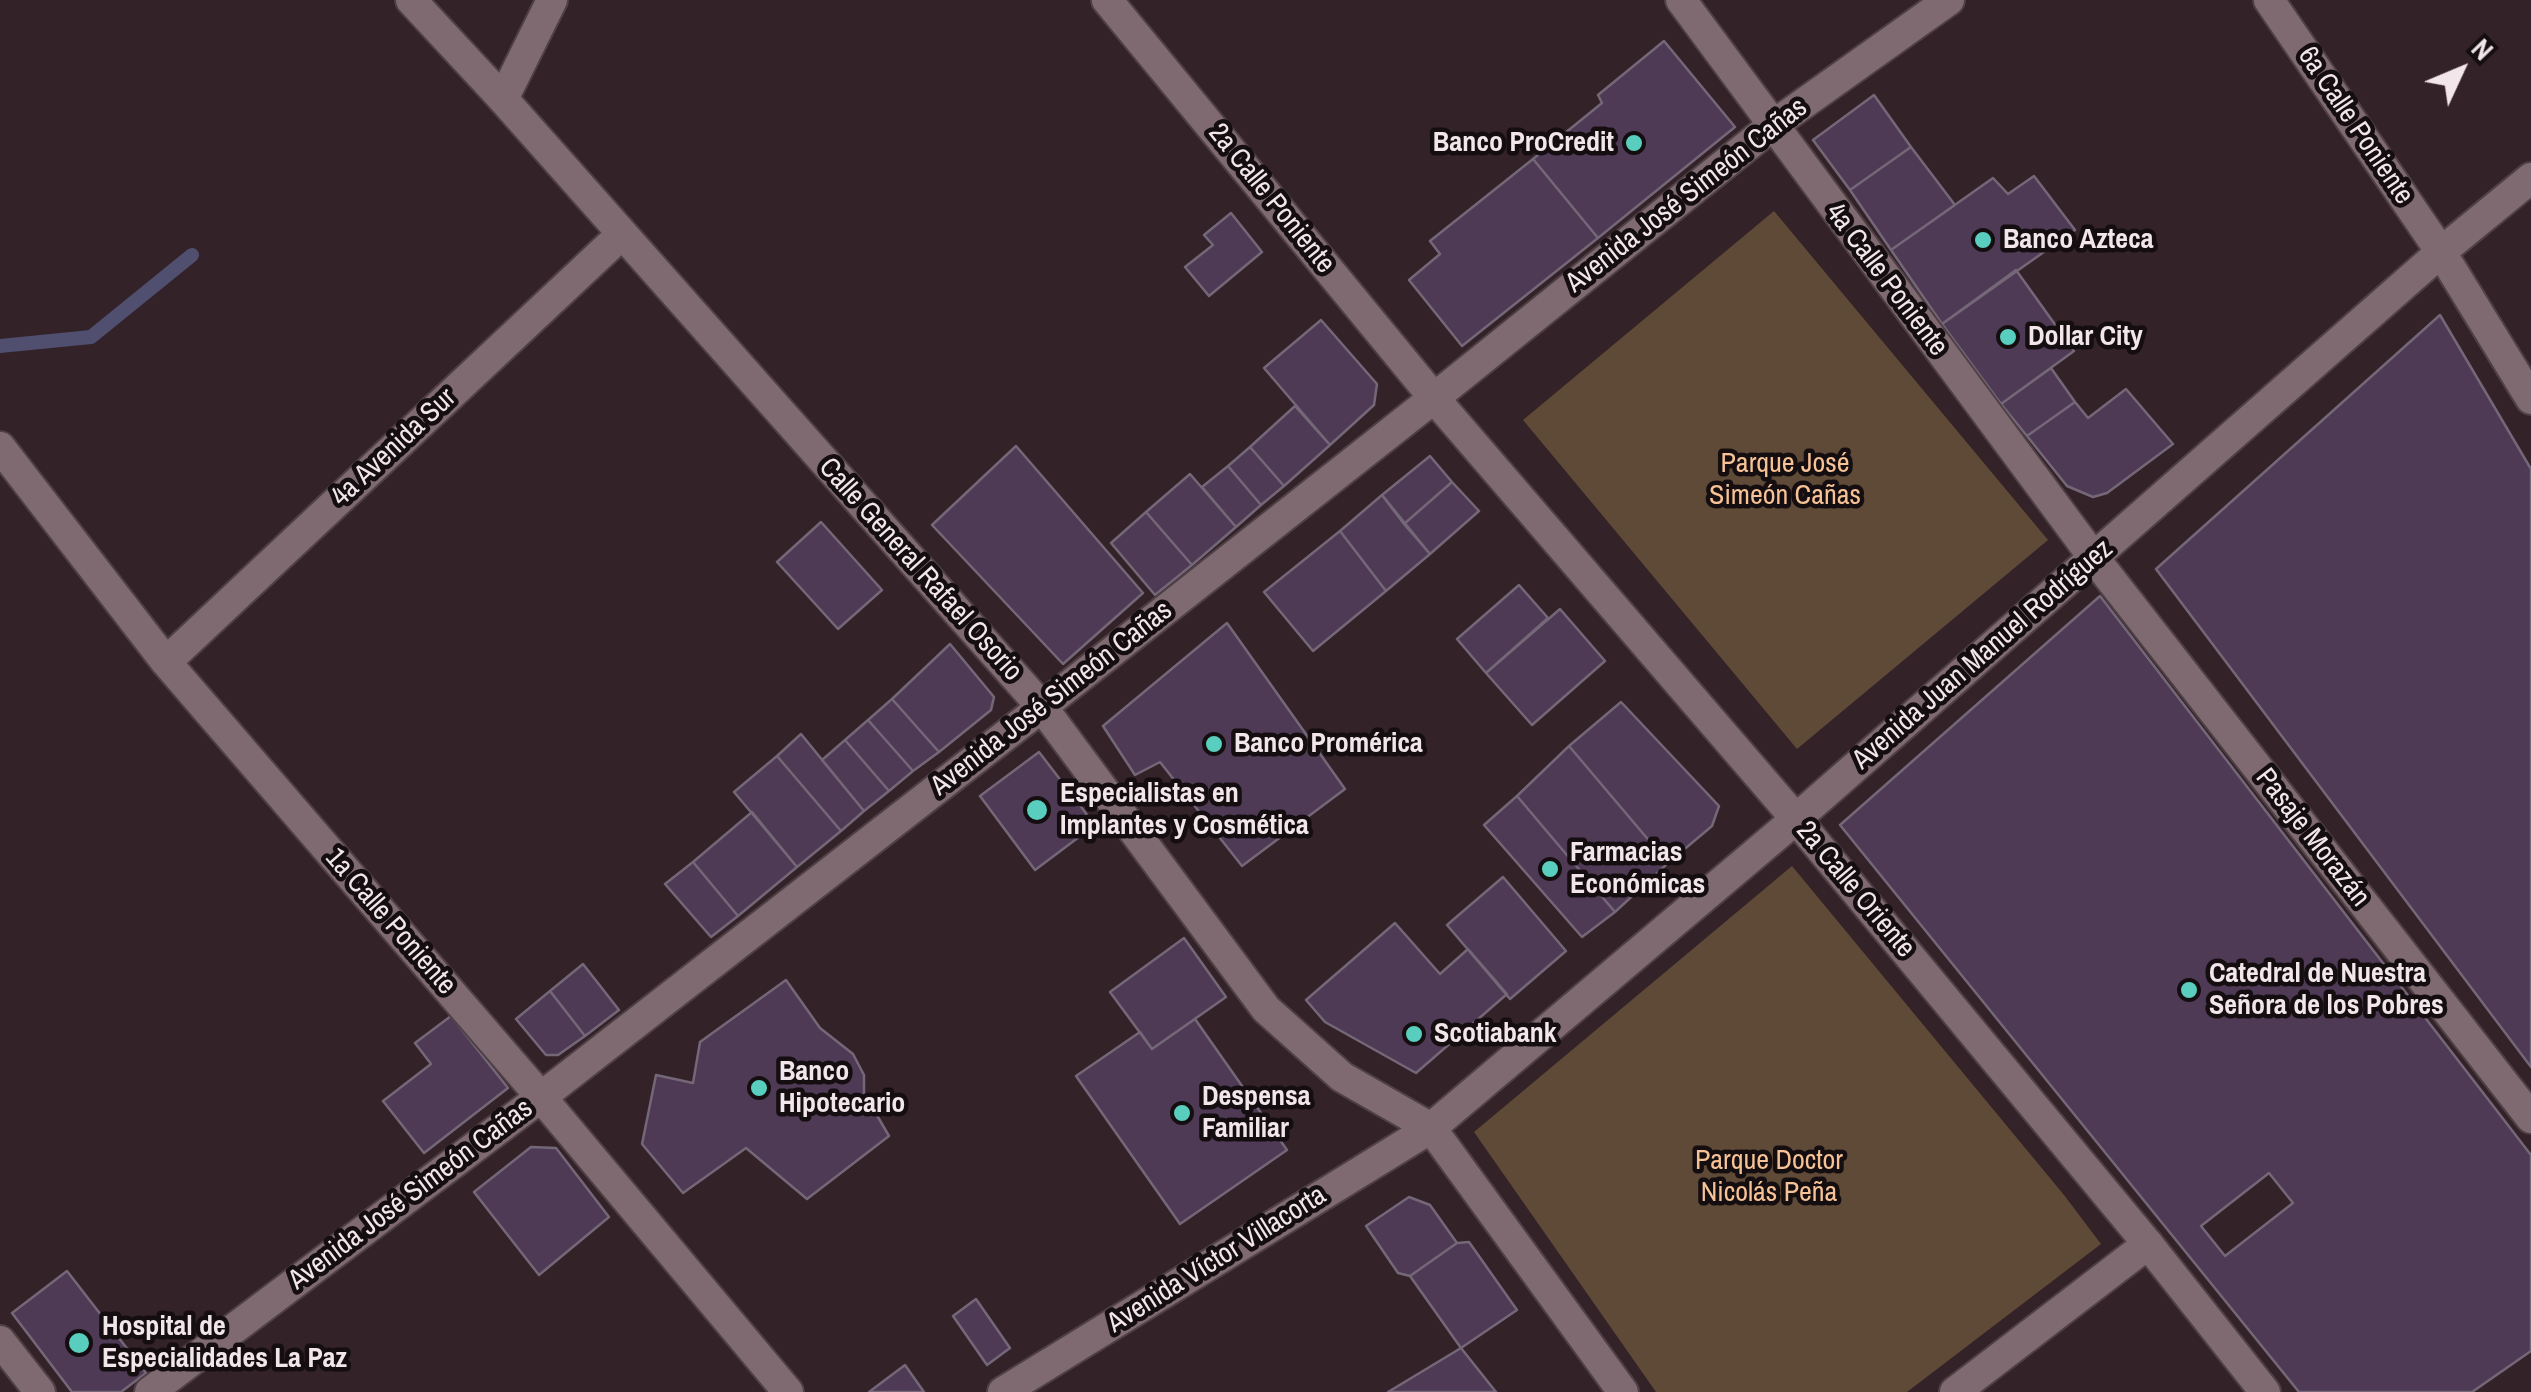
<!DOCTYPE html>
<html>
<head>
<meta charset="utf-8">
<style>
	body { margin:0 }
	#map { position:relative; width:2531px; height:1392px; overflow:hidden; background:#332228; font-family:"Archivo Narrow",sans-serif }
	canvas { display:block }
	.north { position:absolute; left:2411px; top:20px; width:100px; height:100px; -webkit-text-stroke:8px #150e11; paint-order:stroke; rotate:46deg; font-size:28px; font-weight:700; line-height:40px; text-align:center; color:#f2e6ea }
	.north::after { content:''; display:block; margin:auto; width:35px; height:45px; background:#f2e6ea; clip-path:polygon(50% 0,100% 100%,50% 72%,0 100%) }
</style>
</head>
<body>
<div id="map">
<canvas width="2531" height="1392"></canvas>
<div class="north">N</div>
</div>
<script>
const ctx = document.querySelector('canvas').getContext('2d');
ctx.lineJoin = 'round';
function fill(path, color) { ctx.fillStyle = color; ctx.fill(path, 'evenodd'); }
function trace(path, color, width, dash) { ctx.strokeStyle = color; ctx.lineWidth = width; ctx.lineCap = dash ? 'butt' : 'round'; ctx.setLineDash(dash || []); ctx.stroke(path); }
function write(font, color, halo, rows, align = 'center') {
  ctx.font = font + ' "Archivo Narrow",sans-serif'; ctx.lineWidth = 9; ctx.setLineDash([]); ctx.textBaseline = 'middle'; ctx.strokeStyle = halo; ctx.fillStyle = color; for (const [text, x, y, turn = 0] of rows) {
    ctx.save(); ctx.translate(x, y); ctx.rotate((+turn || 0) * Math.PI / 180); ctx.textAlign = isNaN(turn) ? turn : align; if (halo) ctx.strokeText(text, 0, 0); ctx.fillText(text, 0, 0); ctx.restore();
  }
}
fill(new Path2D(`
	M1774,211L2048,540L1797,749L1523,420Z
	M1792,866L2064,1195L2101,1244L1907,1392H1656L1474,1132Z`), '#5f4a38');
trace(new Path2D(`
	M0,346L91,337L192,255`), '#504f6f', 14);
const building = new Path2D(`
	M1664,41L1735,127L1598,238L1533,159L1602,103L1598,95Z
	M1874,95L1911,147L1850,190L1813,140Z
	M1911,147L1955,205L1891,250L1850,190Z
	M1533,159L1598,238L1462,346L1409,280L1440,254L1430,241Z
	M2034,176L2075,230L1942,324L1891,250L1993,178L2008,194Z
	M1231,213L1262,252L1209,296L1185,267L1213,245L1204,235Z
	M2016,270L2074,351L2001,404L1942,324Z
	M2440,315L2531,469V1067L2156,569Z
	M1321,320L1377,384L1374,405L1330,445L1264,368Z
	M2051,368L2075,402L2027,436L2001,404Z
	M2126,389L2173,444L2107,493L2093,497L2067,486L2027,436L2075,402L2088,418Z
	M1295,406L1330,445L1284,486L1250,447Z
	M1016,446L1143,593L1063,664L932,525Z
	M1250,447L1284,486L1261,505L1228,466Z
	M1430,456L1452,482L1404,524L1382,495Z
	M1228,466L1261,505L1236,527L1202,487Z
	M1190,474L1236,527L1192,565L1146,512Z
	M1452,482L1479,511L1430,554L1404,524Z
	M1382,495L1430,554L1386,591L1340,531Z
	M1146,512L1192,565L1155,595L1111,543Z
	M821,522L882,590L838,629L777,562Z
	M1340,531L1386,591L1313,651L1264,592Z
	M1519,585L1548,618L1486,673L1457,639Z
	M2100,596L2531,1155V1351L2472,1392H2299L1840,825Z
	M1560,609L1605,661L1532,725L1486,673Z
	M1227,623L1345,789L1242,866L1160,762L1135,775L1103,726Z
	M950,644L994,697L991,710L939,752L892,699Z
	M892,699L939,752L913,771L868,720Z
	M1621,702L1719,806L1712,826L1668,863L1569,746Z
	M868,720L913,771L889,791L845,740Z
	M801,734L864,811L841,831L777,756Z
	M845,740L889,791L864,811L822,760Z
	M1569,746L1668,863L1615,912L1517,796Z
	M1039,752L1095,825L1035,870L980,796Z
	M777,756L841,831L797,867L734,792Z
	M1517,796L1615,912L1582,937L1484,825Z
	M752,812L797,867L738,916L693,862Z
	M693,862L738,916L711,937L665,884Z
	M1503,877L1566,951L1510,999L1447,925Z
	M1395,923L1440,974L1468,949L1507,994L1416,1073L1325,1022L1306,1000Z
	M1184,938L1226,997L1152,1049L1110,992Z
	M583,964L619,1010L585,1036L550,991Z
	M786,980L820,1028L853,1054L864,1075V1093L889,1136L807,1199L746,1148L683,1193L642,1144L656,1075L693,1083L700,1042Z
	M550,991L585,1036L558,1055H546L516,1019Z
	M451,1016L508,1088L424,1153L383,1101L431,1064L415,1043Z
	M1195,1019L1287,1150L1180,1224L1076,1076L1140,1032L1152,1049Z
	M531,1147L556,1148L609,1217L539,1275L474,1192Z
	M2269,1173L2293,1203L2225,1256L2201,1226Z
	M1409,1197L1430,1205L1457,1243L1410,1276L1398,1273L1366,1226Z
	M1469,1242L1517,1310L1461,1348L1410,1276L1457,1243Z
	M67,1271L146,1373L121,1392H72L12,1313Z
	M976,1299L1010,1348L987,1365L953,1316Z
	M1461,1348L1496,1392H1388Z
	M905,1365L924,1392H869Z`);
fill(building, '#4f3a55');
trace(building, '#746777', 2.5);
const pedestrian = new Path2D(`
	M2094,558L2531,1118`);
const minor = new Path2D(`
	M1681,0L2094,558
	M2269,0L2441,252L2531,399
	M503,99L552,0
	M0,447L166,662L541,1097L788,1392
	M166,662L621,235
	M0,1341L40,1392
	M1955,1392L2148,1244`);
const secondary = new Path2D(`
	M411,0L503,99L1042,707L1266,1009L1342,1077L1431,1128L1623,1392
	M1107,0L1434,398L1796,819L2148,1244L2265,1392
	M150,1392L541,1097L1042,707L1434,398L1772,126L1949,0
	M1003,1392L1431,1128L1796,819L2441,252L2531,178`);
trace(pedestrian, '#4e4045', 34);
trace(minor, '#4e4045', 34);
trace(secondary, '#4e4045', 34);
trace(pedestrian, '#7f6a72', 30);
trace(minor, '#7f6a72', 30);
trace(secondary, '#7f6a72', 30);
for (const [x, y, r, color] of [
	[1634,143,10,"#59cebe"],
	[1983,240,10,"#59cebe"],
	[2008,337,10,"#59cebe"],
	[1214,744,10,"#59cebe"],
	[1037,810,12,"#59cebe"],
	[1550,869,10,"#59cebe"],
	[2189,990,10,"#59cebe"],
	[1414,1034,10,"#59cebe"],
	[759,1088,10,"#59cebe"],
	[1182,1113,10,"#59cebe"],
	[79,1343,12,"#59cebe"]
]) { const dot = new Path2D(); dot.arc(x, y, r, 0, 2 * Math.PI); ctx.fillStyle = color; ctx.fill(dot); trace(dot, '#150e11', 4); }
write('28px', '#f2e6ea', '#150e11', [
	["6a Calle Poniente",2355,126,56],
	["Avenida José Simeón Cañas",1687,196,-38],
	["2a Calle Poniente",1271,199,51],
	["4a Calle Poniente",1886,280,53],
	["4a Avenida Sur",394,448,-43],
	["Calle General Rafael Osorio",920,570,48],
	["Avenida Juan Manuel Rodríguez",1983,655,-41],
	["Avenida José Simeón Cañas",1052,699,-38],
	["Pasaje Morazán",2312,838,52],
	["2a Calle Oriente",1855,890,50],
	["1a Calle Poniente",390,922,49],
	["Avenida José Simeón Cañas",411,1195,-37],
	["Avenida Víctor Villacorta",1217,1260,-32]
]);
write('bold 28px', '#f2e6ea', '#150e11', [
	["Banco ProCredit",1614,143,"right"],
	["Banco Azteca",2003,240],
	["Dollar City",2028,337],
	["Banco Promérica",1234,744],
	["Especialistas en",1060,794],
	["Implantes y Cosmética",1060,826],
	["Farmacias",1570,853],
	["Económicas",1570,885],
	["Catedral de Nuestra",2209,974],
	["Señora de los Pobres",2209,1006],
	["Scotiabank",1434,1034],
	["Banco",779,1072],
	["Hipotecario",779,1104],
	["Despensa",1202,1097],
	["Familiar",1202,1129],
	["Hospital de",102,1327],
	["Especialidades La Paz",102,1359]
], 'left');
write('28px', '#f6c296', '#150e11', [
	["Parque José",1785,464],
	["Simeón Cañas",1785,496],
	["Parque Doctor",1769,1161],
	["Nicolás Peña",1769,1193]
]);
</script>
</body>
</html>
